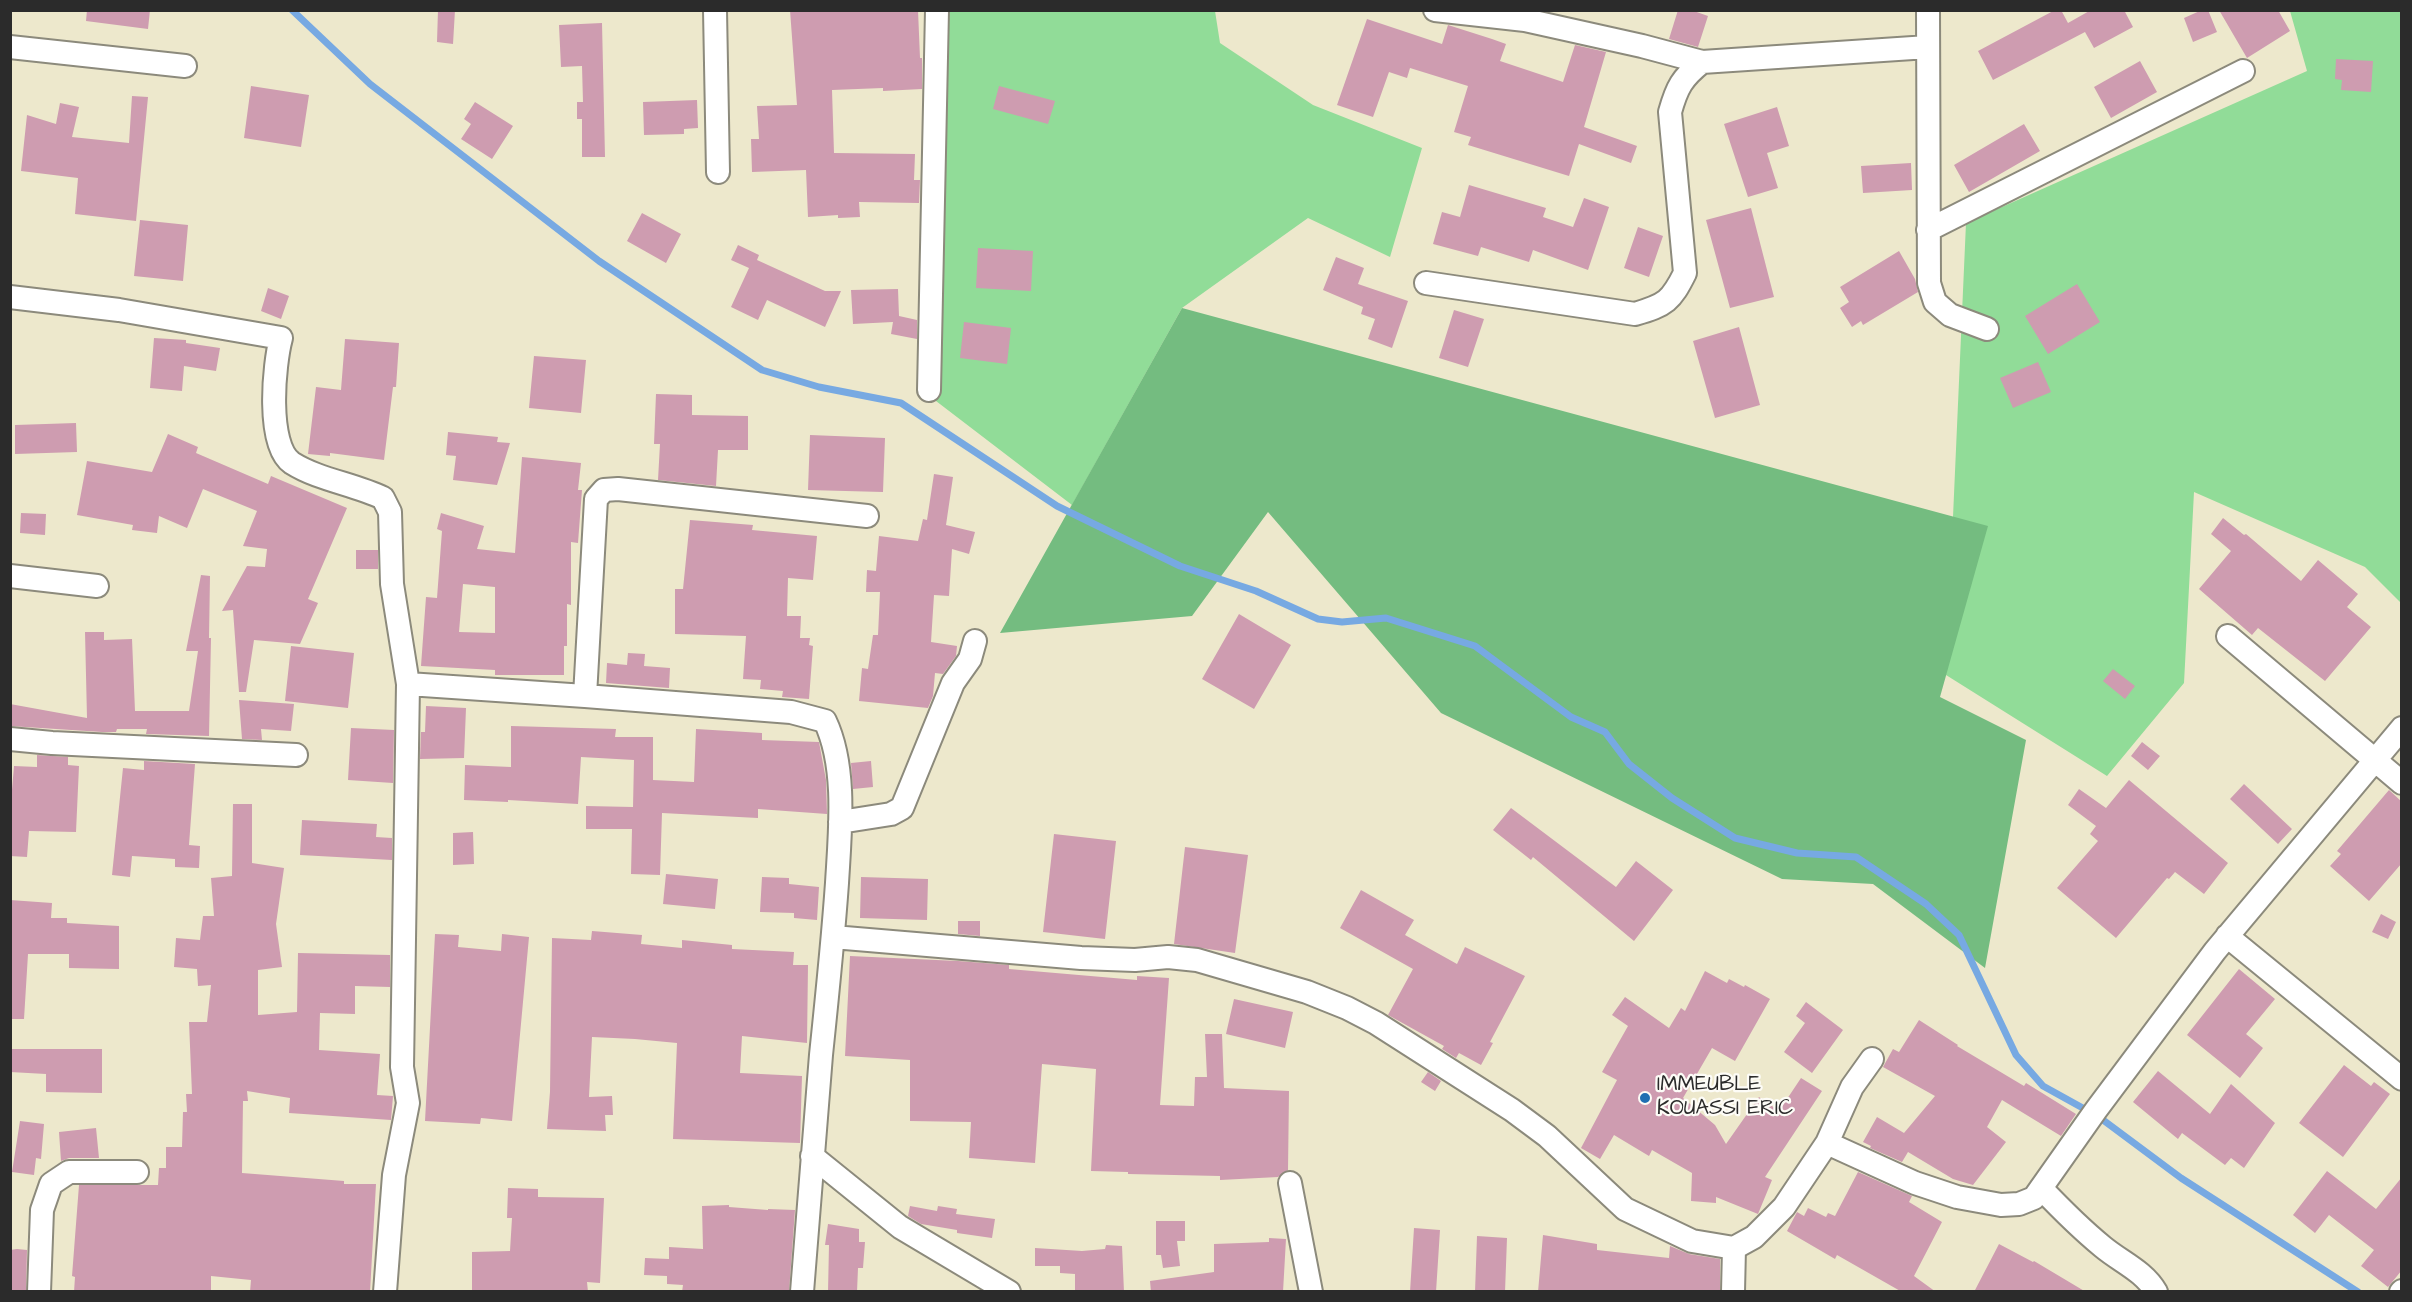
<!DOCTYPE html>
<html>
<head>
<meta charset="utf-8">
<style>
	body { margin:0 }
	#map { position:relative; width:2412px; height:1302px; overflow:hidden; background:#ede8cc; font-family:"Architects Daughter",sans-serif }
	canvas { display:block }
	.frame { position:absolute; inset:0; border:12px solid #2b2b2b; pointer-events:none }
</style>
</head>
<body>
<div id="map">
<canvas width="2412" height="1302"></canvas>
<div class="frame"></div>
</div>
<script>
const ctx = document.querySelector('canvas').getContext('2d');
ctx.lineJoin = 'round';
function fill(path, color) { ctx.fillStyle = color; ctx.fill(path, 'evenodd'); }
function trace(path, color, width, dash) { ctx.strokeStyle = color; ctx.lineWidth = width; ctx.lineCap = dash ? 'butt' : 'round'; ctx.setLineDash(dash || []); ctx.stroke(path); }
function write(font, color, halo, rows, align = 'center') {
  ctx.font = font + ' "Architects Daughter",sans-serif'; ctx.lineWidth = 4.5; ctx.setLineDash([]); ctx.textBaseline = 'middle'; ctx.strokeStyle = halo; ctx.fillStyle = color; for (const [text, x, y, turn = 0] of rows) {
    ctx.save(); ctx.translate(x, y); ctx.rotate((+turn || 0) * Math.PI / 180); ctx.textAlign = isNaN(turn) ? turn : align; if (halo) ctx.strokeText(text, 0, 0); ctx.fillText(text, 0, 0); ctx.restore();
  }
}
fill(new Path2D(`
	M944,11H1215L1220,43L1313,105L1422,148L1390,257L1308,218L1182,308L1072,505L936,401Z
	M2290,11H2401V603L2365,567L2194,492L2184,683L2107,776L1946,675L1966,223L2307,71Z`), '#91dc98');
fill(new Path2D(`
	M1182,308L1988,526L1940,697L2026,740L1985,968L1873,884L1782,879L1441,713L1268,512L1192,616L1000,633Z`), '#74bc80');
trace(new Path2D(`
	M292,10L370,84L599,261L762,370L819,387L901,403L1057,506L1180,566L1256,591L1318,619L1342,622L1386,618L1475,646L1571,717L1605,732L1629,764L1672,798L1735,838L1797,853L1856,857L1926,904L1959,935L2016,1055L2043,1086L2099,1117L2181,1178L2358,1292`), '#77a9e2', 7);
fill(new Path2D(`
	M87,10H150L148,29L86,21Z
	M438,10H455L453,44L437,42Z
	M790,10H918L920,58H922V89L883,91V88L832,90L834,153L915,154L914,180H920L919,203L859,202L860,217L838,218V215L808,217L806,170L752,172L751,139H759L757,106L797,105Z
	M1678,10H1691L1708,16L1698,47L1669,39Z
	M2055,10H2061L2068,23L2091,10H2124L2133,27L2094,48L2085,32L1993,80L1978,51Z
	M2202,10H2208L2217,32L2193,42L2184,18Z
	M2219,10H2278L2290,31L2247,58Z
	M1367,19L1442,44L1448,25L1492,39L1506,44L1500,61L1563,82L1575,45L1606,52L1584,127L1637,146L1631,163L1579,144L1569,176L1468,145L1471,137L1454,132L1468,86L1410,68L1407,78L1389,72L1373,117L1337,105Z
	M602,23L605,157H582V119H577V102H583L582,66L561,67L559,25Z
	M2336,59L2373,61L2371,92L2341,90L2342,80L2335,79Z
	M2140,61L2157,92L2111,118L2094,87Z
	M251,86L309,95L301,147L244,138Z
	M999,86L1055,101L1048,124L993,109Z
	M132,96L148,97L136,221L75,214L78,178L21,171L27,115L56,124L60,103L79,107L72,137L129,143Z
	M697,100L698,128L684,129V134L644,135L643,102Z
	M475,102L513,126L492,159L461,139L471,124L464,119Z
	M1777,107L1789,146L1767,153L1778,188L1748,197L1724,124Z
	M2024,124L2040,151L1969,192L1954,165Z
	M1911,163L1912,190L1863,193L1861,166Z
	M1469,185L1546,208L1543,217L1573,227L1584,198L1609,207L1588,270L1533,250L1529,262L1481,247L1478,256L1433,244L1442,212L1460,217Z
	M1751,208L1774,297L1730,308L1706,220Z
	M642,213L681,234L666,263L627,241Z
	M140,220L188,225L183,281L134,276Z
	M1638,227L1663,236L1649,277L1624,268Z
	M738,245L759,255L757,260L825,291H841L825,327L767,300L758,320L731,307L749,268L731,260Z
	M978,248L1033,251L1031,291L976,288Z
	M1899,251L1915,279L1918,292L1863,325L1861,321L1852,327L1840,308L1849,302L1840,287Z
	M1336,257L1364,268L1358,284L1408,301L1392,348L1368,339L1375,319L1361,314L1363,307L1323,290Z
	M2077,284L2100,322L2048,354L2025,316Z
	M268,288L289,296L281,319L261,311Z
	M898,289L899,316L917,320V339L891,334L893,322L853,324L851,290Z
	M1454,310L1484,319L1468,367L1439,358Z
	M964,322L1011,328L1007,364L960,358Z
	M1739,327L1760,405L1715,418L1693,341Z
	M154,338L186,340V343L220,348L216,371L184,366L182,391L150,388Z
	M345,339L399,343L396,387H393L384,460L330,453V456L308,454L316,387L341,390Z
	M534,356L586,360L581,413L529,408Z
	M2038,362L2051,392L2013,408L2000,378Z
	M656,394L692,395V415L748,416V450H718L716,486L658,480L660,444H654Z
	M76,423L77,452L15,454V425Z
	M448,432L498,437L497,442L510,443L497,485L453,480L456,456L446,455Z
	M168,434L198,447L196,453L268,484L271,476L347,508L308,599L318,603L300,644L254,640L246,692H239L233,610L222,611L247,566L265,567L267,549L243,546L257,511L203,489L187,528L159,516L157,533L132,530L133,525L77,515L87,461L152,472Z
	M810,435L885,438L883,492L808,490Z
	M522,457L581,463L578,490H582L578,543L571,542V605L567,604V646H564V675H495V670L421,666L426,597L437,598L442,531L437,529L441,513L484,526L477,549L515,553ZM463,584L495,587V633L459,632Z
	M934,474L953,477L946,525L975,532L969,554L952,549L949,596L934,595L931,642L957,646L956,656L943,674L935,673L933,696L928,708L859,701L862,668L868,669L873,635H878L880,592H866L867,570L876,571L879,536L918,541L923,519L927,520Z
	M21,513L46,514L45,535L20,533Z
	M2223,518L2244,535L2246,534L2301,581L2318,560L2358,594L2347,607L2371,627L2325,681L2258,628L2252,635L2199,589L2231,551L2211,534Z
	M690,520L753,525L752,530L817,536L813,580L788,578L787,616H801L800,638H810L809,645L813,646L809,699L782,697L783,691L760,689L761,680L743,679L746,636L675,634V589H683Z
	M356,550H378V569H356Z
	M201,575L210,576L209,638H211L209,736L146,734L147,729H117L116,732H102L10,726V704L87,718L85,632H104V640L132,639L135,711H189L198,651H186Z
	M1239,614L1291,645L1254,709L1202,679Z
	M291,646L354,653L348,708L285,701Z
	M628,653L645,654L644,666L670,668L669,688L606,683L607,663L627,665Z
	M2113,669L2135,686L2125,699L2103,681Z
	M239,700L294,704L291,731L261,729L262,740L242,739Z
	M426,706L466,708L464,758L420,759L421,732H425Z
	M511,726L616,729L615,737H653V780L694,782L696,729L762,733V740L819,742L826,780L827,814L758,809V818L662,813L660,875L631,874L632,829H586V806L633,807L634,760L581,757L578,804L508,800V802L464,800L465,765L511,767Z
	M351,728L394,730L393,783L348,780Z
	M2142,742L2160,756L2148,770L2131,756Z
	M37,755L68,757V765L79,766L76,832L29,831L27,857L10,856V813L14,766L37,767Z
	M144,761L195,764L189,845L200,846L199,868L175,867V859L132,856L130,877L112,875L123,768L144,770Z
	M871,761L873,787L853,789L851,763Z
	M2129,780L2228,863L2204,894L2175,872L2169,879L2167,878L2116,938L2057,888L2098,841L2090,834L2096,826L2068,805L2079,789L2106,808Z
	M2244,784L2292,829L2278,844L2230,799Z
	M2389,790L2402,802V863L2369,901L2330,866L2341,854L2337,851Z
	M233,804H252V863L284,868L276,924L282,967L258,970V1015L297,1012L298,953L390,955V987L355,986V1014L320,1013L319,1050L380,1054L377,1095L393,1096L391,1120L289,1113L290,1098L247,1091L248,1101H243L242,1173L344,1181V1184H376L370,1292H250L251,1280L211,1276V1292H74L75,1277L72,1276L79,1185H158L159,1168H166V1147H182L183,1112H187L186,1094H192L189,1022H207L211,985L198,986L197,969L174,967L176,938L200,940L203,916H214L211,878L232,876Z
	M1511,808L1616,887L1636,861L1673,890L1634,941L1533,857L1531,860L1493,830Z
	M302,820L377,824L376,837L392,838V860L300,855Z
	M473,832L474,864L453,865V833Z
	M1054,834L1116,841L1105,939L1043,932Z
	M1185,847L1248,855L1235,953L1174,944Z
	M666,874L718,879L715,909L663,904Z
	M762,877L789,878V884L819,887L817,920L794,918V913L760,912Z
	M861,877L928,879L927,920L860,918Z
	M1361,890L1414,920L1405,935L1457,964L1465,947L1525,976L1490,1042L1493,1043L1481,1065L1459,1053L1456,1058L1442,1049L1444,1046L1388,1015L1413,969L1340,928Z
	M10,900L52,903L51,918H67V923L119,926V969L69,968V954H28L24,1019H10Z
	M2381,914L2396,922L2388,939L2372,932Z
	M958,921H980V936L958,934Z
	M592,931L642,935L641,944L682,948V940L732,945V949L794,952L793,965H808L807,1043L742,1036L740,1073L802,1076L800,1143L673,1139L677,1043L635,1039L592,1037L589,1097L612,1096L613,1115H605L606,1131L547,1129L550,1092L552,938L591,940Z
	M435,934L459,935L458,947L501,951L502,934L529,937L512,1121L481,1118L480,1124L425,1121Z
	M850,956L958,961L1009,965V969L1137,980V976L1169,978L1160,1105L1194,1106L1195,1077H1207L1205,1034H1222L1224,1088L1289,1091L1288,1170L1278,1177L1220,1180V1176L1128,1174V1172L1091,1171L1096,1069L1042,1064L1035,1163L969,1158L971,1122L910,1121V1060L845,1056Z
	M2239,969L2275,999L2246,1034L2263,1048L2240,1078L2187,1035Z
	M1705,971L1727,983L1729,979L1744,987L1745,985L1770,999L1735,1061L1712,1048L1683,1098L1715,1125L1726,1144L1759,1097L1779,1111L1801,1078L1822,1091L1765,1177L1772,1180L1758,1214L1716,1197V1203L1691,1201L1692,1173L1652,1150L1649,1156L1614,1135L1600,1159L1581,1148L1617,1080L1602,1072L1628,1026L1612,1015L1625,997L1669,1028L1681,1008L1685,1011Z
	M1234,999L1293,1012L1285,1048L1226,1034Z
	M1806,1002L1843,1030L1812,1073L1784,1052L1805,1023L1796,1016Z
	M1919,1020L1958,1045L1957,1046L2024,1086L2026,1083L2076,1114L2061,1136L2002,1100L1987,1127L2006,1142L1973,1185L1953,1179L1908,1152L1902,1162L1870,1148L1871,1146L1863,1142L1877,1117L1904,1133L1935,1096L1883,1067L1893,1049L1899,1052Z
	M10,1049H102V1093L46,1092V1074L10,1072Z
	M2344,1065L2371,1086L2374,1082L2390,1094L2343,1157L2299,1123Z
	M2158,1071L2210,1114L2231,1084L2275,1123L2244,1168L2231,1158L2225,1165L2182,1133L2178,1139L2133,1102Z
	M1428,1072L1441,1081L1435,1091L1421,1082Z
	M20,1121L44,1124L41,1159L36,1158L34,1175L12,1172Z
	M96,1128L99,1158H69L61,1161L59,1132Z
	M2327,1171L2376,1209L2402,1177V1270L2388,1287L2361,1266L2374,1250L2329,1215L2315,1233L2293,1215Z
	M1858,1172L1912,1196L1909,1202L1942,1222L1914,1276L1936,1292H1902L1837,1255L1835,1259L1787,1231L1797,1212L1804,1216L1808,1208L1826,1217L1828,1213L1835,1216Z
	M508,1188L538,1189V1197L604,1198L600,1283L587,1282L588,1292H472V1252L510,1251L512,1218H507Z
	M729,1205V1207L768,1210V1209L795,1210L789,1292H682L683,1285L667,1284V1276L644,1275L645,1258L669,1259V1247L703,1249L702,1206Z
	M910,1206L937,1211L938,1206L957,1209L956,1214L995,1219L992,1238L957,1233V1230L921,1224L908,1216Z
	M1156,1221H1185V1241H1177L1180,1266L1163,1268L1161,1255H1156Z
	M828,1224L859,1229V1242H865L863,1268H858L857,1292H828L829,1245H825Z
	M1414,1228L1440,1230L1436,1292H1410Z
	M1543,1235L1597,1244V1250L1669,1258L1670,1246L1689,1254L1720,1259V1292H1538Z
	M1477,1236L1507,1238L1505,1292H1475Z
	M1269,1238L1286,1239L1283,1292H1151L1150,1281L1214,1272V1244L1269,1242Z
	M1999,1244L2033,1262L2034,1261L2086,1292H1974Z
	M1106,1245L1122,1246L1124,1292L1075,1290V1274L1060,1273V1266H1035V1248L1082,1251L1105,1249Z
	M17,1249L27,1250L26,1292H10V1250Z`), '#ce9cb0');
const street = new Path2D(`
	M715,10L718,172
	M1435,10L1525,20L1642,46L1702,62L1928,47
	M1928,10L1929,283L1935,302L1950,315L1987,329
	M10,47L185,66
	M1928,230L2243,71
	M1426,283L1635,314C1666,305 1671,301 1685,273L1670,112C1677,87 1682,78 1702,62
	M10,297L119,310L281,338C274,364 266,445 292,463C319,480 354,484 383,498L390,512L392,584L408,684L402,1067L408,1103L394,1175L385,1292
	M929,390L937,10
	M10,576L97,586
	M2228,636L2402,783
	M408,684L585,696L791,712L825,721C847,767 840,832 837,883C833,940 827,998 821,1055C814,1134 808,1213 802,1292
	M585,696L596,499L604,490L618,489L867,516
	M10,739L52,743L296,755
	M840,822L891,814L902,808L953,683L970,659L975,641
	M2227,936L2402,1079
	M833,937L1081,958L1135,960L1168,957L1197,960L1307,992L1347,1008L1376,1023L1512,1110L1547,1136L1625,1209L1692,1241L1734,1248L1754,1237L1784,1207L1827,1143L1852,1087L1872,1059
	M1827,1143L1915,1183L1957,1197L2001,1205L2019,1204L2034,1198L2096,1110L2215,951L2402,728
	M812,1156L900,1227L1009,1292
	M1290,1183L1311,1292
	M2041,1188C2061,1209 2081,1229 2103,1247C2121,1262 2144,1271 2156,1292
	M39,1292L42,1210L51,1184L69,1172H137
	M1733,1292L1734,1248
	M2401,1292L2402,1291`);
trace(street, '#8c8a7c', 26);
trace(street, '#fff', 22);
for (const [x, y, r, color] of [
	[1645,1098,6,"#1f6fb2"]
]) { const dot = new Path2D(); dot.arc(x, y, r, 0, 2 * Math.PI); ctx.fillStyle = color; ctx.fill(dot); trace(dot, '#fdfcf7', 2); }
write('21px', '#2b2b2b', '#fdfcf7', [
	["IMMEUBLE",1657,1086],
	["KOUASSI ERIC",1657,1110]
], 'left');
</script>
</body>
</html>
